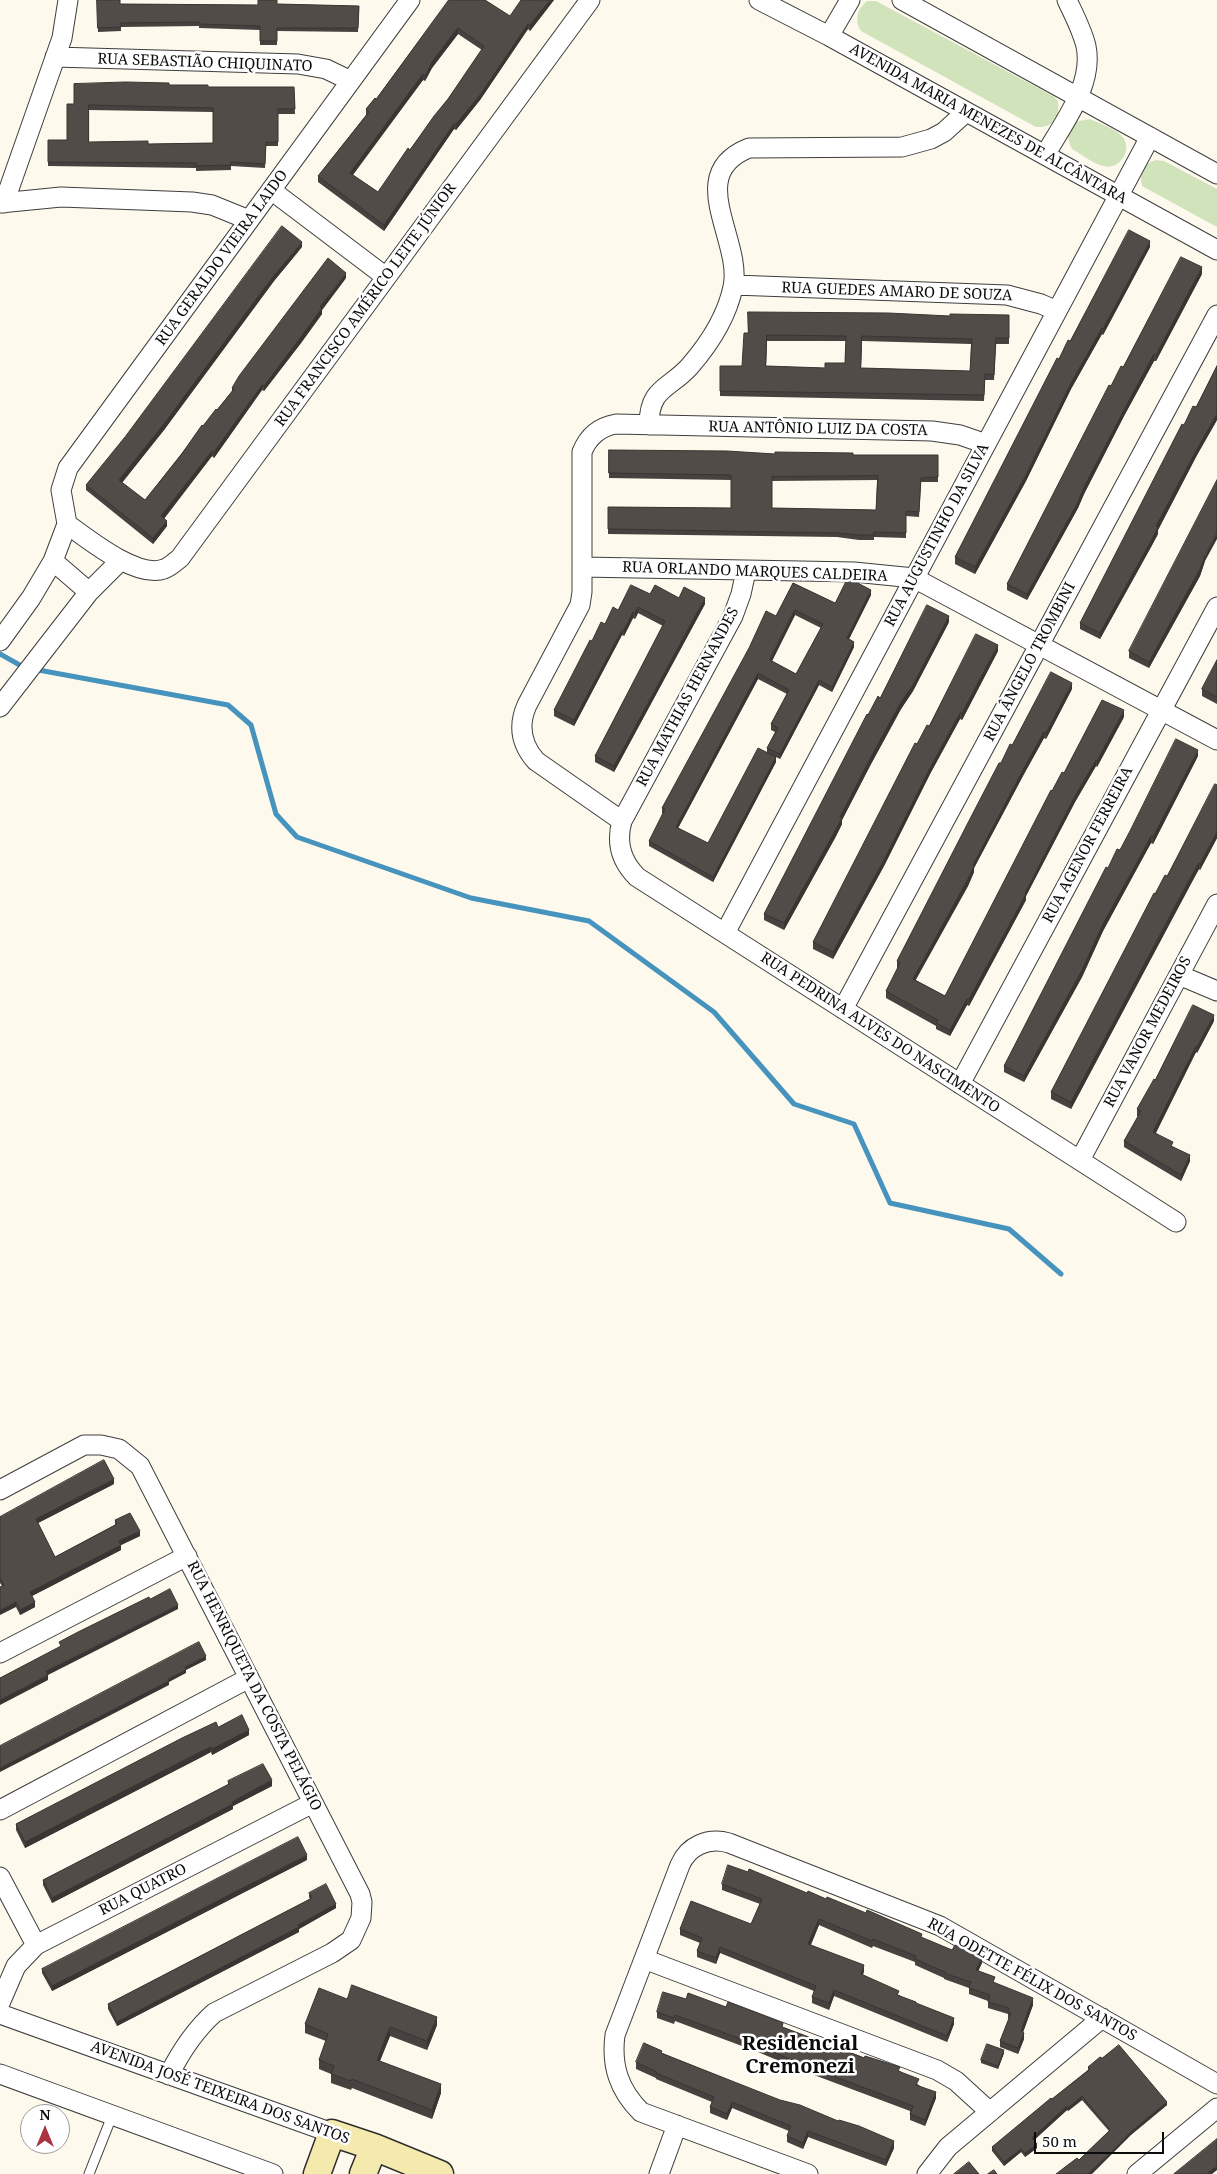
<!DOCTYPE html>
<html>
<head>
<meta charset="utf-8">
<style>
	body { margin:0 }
	#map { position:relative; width:1217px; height:2174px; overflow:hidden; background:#fdf9ec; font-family:"Noto Serif",serif }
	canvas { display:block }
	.north { position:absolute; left:20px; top:2104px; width:50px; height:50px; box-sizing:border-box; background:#fff; border:1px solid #9d9d9d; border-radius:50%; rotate:0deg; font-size:14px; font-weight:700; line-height:20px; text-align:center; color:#0b0b0b }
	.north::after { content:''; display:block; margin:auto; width:18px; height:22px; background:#aa343f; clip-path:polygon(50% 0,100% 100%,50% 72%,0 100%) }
	.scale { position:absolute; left:1034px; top:2132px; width:130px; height:22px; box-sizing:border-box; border:2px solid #0b0b0b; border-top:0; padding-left:6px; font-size:15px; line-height:18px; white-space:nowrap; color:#0b0b0b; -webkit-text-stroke:4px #fff; paint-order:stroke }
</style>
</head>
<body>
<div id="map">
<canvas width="1217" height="2174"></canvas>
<div class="north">N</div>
<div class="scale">50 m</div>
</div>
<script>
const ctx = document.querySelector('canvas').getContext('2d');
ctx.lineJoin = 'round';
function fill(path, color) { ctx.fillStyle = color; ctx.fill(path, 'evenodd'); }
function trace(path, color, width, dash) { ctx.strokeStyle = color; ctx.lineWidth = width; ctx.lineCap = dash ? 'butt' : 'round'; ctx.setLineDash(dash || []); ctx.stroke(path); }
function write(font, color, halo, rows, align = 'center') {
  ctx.font = font + ' "Noto Serif",serif'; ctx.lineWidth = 5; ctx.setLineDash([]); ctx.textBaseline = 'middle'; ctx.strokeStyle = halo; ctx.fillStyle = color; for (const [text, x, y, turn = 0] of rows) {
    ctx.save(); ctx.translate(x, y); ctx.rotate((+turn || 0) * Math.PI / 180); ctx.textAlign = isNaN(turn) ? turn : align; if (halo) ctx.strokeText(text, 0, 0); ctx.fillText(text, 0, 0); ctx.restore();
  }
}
fill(new Path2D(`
	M867,1H876L1053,96L1058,101C1060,118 1054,128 1036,127L861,31C854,20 857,9 867,1Z
	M1090,119C1100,124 1118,129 1124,139C1132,152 1118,171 1103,166C1093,163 1082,155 1072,149C1066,138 1068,132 1074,122Z
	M1156,160L1164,161L1217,189V227L1142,186C1139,173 1144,163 1156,160Z`), '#d1e3ba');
trace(new Path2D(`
	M0,654L25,668
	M33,669L228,705L251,725L276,814L297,837L471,898L589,921L714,1012L794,1104L854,1124L890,1203L1009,1229L1061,1274`), '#4693bd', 5);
const lane = new Path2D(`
	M89,2174L112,2116`);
const street = new Path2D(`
	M759,0L829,36L1217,250
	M902,0L1217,174
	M829,36L850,0
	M55,57L298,64L326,69L351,81
	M1045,155C1063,123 1094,85 1086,46C1082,30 1074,15 1067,0
	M271,190L386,277
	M0,203L61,197L192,202L212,205L249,220
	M4,203L62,38L68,0
	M734,285L1007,295L1041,304L1057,311
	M649,425C649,387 670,389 690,366C709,344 727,316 733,287C743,240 683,174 749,148L902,147L931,139L944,132L966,112
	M67,524C88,539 137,579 164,569C170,567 175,562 180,558L590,0
	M67,524L61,490L68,468L410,0
	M53,561L89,592
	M582,567L854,572L914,578L1217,740
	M746,571L741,594L733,616L622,821C616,842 621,861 637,877L1176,1222
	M0,641L31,598L53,561L67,524
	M0,707L89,592L120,561
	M622,821L536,761C521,744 518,725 527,705L580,605L582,592V452C588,437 599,427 616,424L932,431L960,435L986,444
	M725,933L1150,137
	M1179,975L1217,991
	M843,1009L1217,315
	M960,1084L1217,607
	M1080,1160L1217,904
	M0,1490L84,1445H101L119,1449L140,1466L360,1894L362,1902L361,1918L351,1940L332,1953L214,2013C194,2031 181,2051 169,2075
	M0,1653L187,1556
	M0,1810L249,1678
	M0,1877L36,1945
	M644,1959L937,2070L956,2081L990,2112
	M0,2003L16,1966L36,1945L313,1803
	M0,2014L332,2133
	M0,2074L273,2174
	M659,2174L677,2125
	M808,2174L641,2112C619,2090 611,2066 615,2035L680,1865C688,1846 708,1837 729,1843L940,1926L1217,2084
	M927,2174L948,2147L1102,2018
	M1137,2174L1217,2108`);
const secondary = new Path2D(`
	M317,2174L332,2133L374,2147L440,2174
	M363,2174L374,2147`);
trace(lane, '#3e3e3e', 11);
trace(street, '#3e3e3e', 21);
trace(secondary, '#2d2d2d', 29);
trace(lane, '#fff', 9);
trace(street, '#fff', 19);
trace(secondary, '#f5eaae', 26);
fill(new Path2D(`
	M97,0L120,4L258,5L277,4L359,6L358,32L277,31V45H260V30L199,28V26L121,27V31L98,32Z
	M449,0L510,16L554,0L530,31L528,29L480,100L456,130L454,129L384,231L318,182V176L366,115V109L376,99ZM458,34L482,50L448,99L378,192L353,175L423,80L425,81L432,68Z
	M169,85L208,87H294L295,114H278V146H266L265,168L231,166V170L196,171V168L48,166V140H67L74,104ZM89,110L213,112V143L148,144L89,142Z
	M302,247L274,281L164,430L122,483L145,500L203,426L217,410L232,391V388L346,278L322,310V314L301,343L264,391L262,390L214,458L212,456L164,519L167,526L153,544L86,490V485Z
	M1150,247L1103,335L1102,334L1071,389L1026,481L975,574L955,564V557L1059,359L1070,341Z
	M1202,274L1156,361H1154L1124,416L1084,494L1078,508L1027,600L1007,590V584L1111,386L1123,367Z
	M1009,315V344H996L994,380H985L984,401L720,396V366H742L748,333L950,316ZM767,341H846L845,363L825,368L766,366ZM862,341L971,344L970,371L861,368Z
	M1217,366V420L1197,455L1158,530V534L1151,547L1100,639L1080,629V623L1184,425L1196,407Z
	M609,450L775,454L853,455H938V482H921L919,517L906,516V538L874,537V540H859L837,537L608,534V507L731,508V480L609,478ZM877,480L876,510L772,508V481Z
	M1205,561L1200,576L1149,668L1129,658V651Z
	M793,583L835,603L871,595L849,639L854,647L832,692L819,685L780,759L776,757V762L713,882L649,846V841L663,814L662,813V808L776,616ZM795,615L821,628L796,674L772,661ZM758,679L787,694L771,724V730L775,732L767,748V753L708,843L678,828Z
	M650,594L679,598L705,604L614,772L595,762V756L663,626L638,613L635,619L633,618L624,636L622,635L574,726L554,716V710L592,641L605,624L618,610Z
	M949,622L913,691L901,709L871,764L842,820V824L835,838L784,930L764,920V914L868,715L880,698Z
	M998,651L962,720L960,719L930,774L884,866L833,959L813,949V942L917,744L929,726Z
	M1217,660V704L1202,696V689Z
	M1072,689L1046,739L1044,738L1024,774L974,868V872L968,886L915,980L945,996L1052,791L1064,773L1124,717L1097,767L1096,766L1075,802L1026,896V900L1019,913L969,1006L967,1005L950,1036L936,1029V1026L886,998V991L898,968H897V961L1001,763L1012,745Z
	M1198,756L1153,844L1151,843L1141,861L1103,931L1082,977L1024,1082L1004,1072V1066L1108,868L1120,850Z
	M1217,785V838L1200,870L1199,869L1188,888L1071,1109L1051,1099V1092L1155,894L1167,876Z
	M1214,1021L1197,1053L1196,1052L1156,1133L1190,1161L1181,1181L1124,1147V1141L1138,1116H1137V1109L1155,1080Z
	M114,1484L38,1523L55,1557L115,1525V1520L140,1536L121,1545V1550L32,1596L35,1607L20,1615L16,1607L0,1583V1517Z
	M218,1727L249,1735L212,1755L211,1752L198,1759L25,1848L16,1830V1824Z
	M228,1781L272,1786L233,1806V1809L52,1903L43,1885V1880L228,1785Z
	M307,1860L52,1991L42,1973V1969Z
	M722,1884L807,1893L922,1938L982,1963L978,1971L995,1983L1033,2005L1023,2032L1024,2039L1018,2054L1000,2047V2041L1009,2019L1008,2018V2014L988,2008V2001L969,1994V1988L944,1979V1978L915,1965V1962L873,1946L872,1948L819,1925L811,1945L864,1971L863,1975L899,1995L954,2024L947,2042L834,1996L829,2010L812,2003V1997L814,1991L720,1953L716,1964L697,1957V1951L700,1943L680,1935V1929L751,1924L760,1904L722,1890Z
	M309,1893L336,1908L299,1929V1932L117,2026L108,2009V2004L310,1899L309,1897Z
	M347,1999L437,2025L427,2050L390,2036L380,2061L441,2093L432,2119L352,2088L351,2090L331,2083V2074L319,2069V2060L326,2041L305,2033V2024Z
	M686,1999L726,2007L783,2027L900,2071L936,2098L925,2126L910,2120V2111L798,2069L758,2052L675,2021L674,2024L657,2018V2012Z
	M662,2053L894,2148L886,2166L808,2137L803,2149L787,2142V2136L789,2131L732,2108L727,2120L710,2113V2107L712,2102L656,2079V2078L636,2069V2062Z
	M1004,2053L998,2069L981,2063V2060Z
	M1102,2058L1167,2105L1132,2134L1079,2160L1109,2131L1082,2100L1068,2111L1067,2110L1034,2140L1037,2148L1025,2157L1021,2152L1004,2166L992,2151V2147L1052,2099L1088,2070V2067Z`), '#47413f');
fill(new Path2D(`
	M550,0H554L530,31V25Z
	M528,24V29L480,100L456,130V124Z
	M458,28V34L432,68L425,81V76L432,62Z
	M423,74V80L350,178V173Z
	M454,124V129L384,231V225Z
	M1150,241V247L1103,335V329Z
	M302,242V247L274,281L164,430L119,486V480L274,275Z
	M1202,267V274L1156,361V355Z
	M346,273V278L322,310V314L301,343L264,391V386L320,307Z
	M1102,328V334L1071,389L1026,481L975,574V567L1071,383Z
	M1154,354V361L1124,416L1084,494L1078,508L1027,600V594L1124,410Z
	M262,385V390L214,458V452Z
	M1217,414V420L1197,455L1158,530V534L1151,547L1100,639V633L1197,449Z
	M212,451V456L161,522V516Z
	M167,521V526L153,544V538Z
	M1217,533V539L1205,561L1200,576L1149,668V662Z
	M871,590V595L847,643V638Z
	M705,598V604L614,772V766Z
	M638,607V613L635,619V613Z
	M795,610V615L770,665V660Z
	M633,612V618L624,636V630Z
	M949,616V622L913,691L901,709L871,764L842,820V824L835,838L784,930V923L871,757Z
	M622,630V635L574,726V720Z
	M854,642V647L832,692V687Z
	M998,645V651L962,720V713Z
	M758,673V679L676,832V827Z
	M819,680V685L780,759V754Z
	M1072,683V689L1046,739V733Z
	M1124,710V717L1097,767V761Z
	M960,713V719L930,774L884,866L833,959V952L930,768Z
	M1044,732V738L1024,774L974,868V872L968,886L913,985V979L1024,768Z
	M1198,750V756L1153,844V837Z
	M776,757V762L713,882V877Z
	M1096,760V766L1075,802L1026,896V900L1019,913L969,1006V999L1075,796Z
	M1217,832V838L1200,870V864Z
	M1151,836V843L1103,931L1082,977L1024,1082V1076L1103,924Z
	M1199,863V869L1071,1109V1102Z
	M967,999V1005L950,1036V1030Z
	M1214,1015V1021L1197,1053V1047Z
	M1196,1046V1052L1153,1138V1132Z
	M1190,1155V1161L1181,1181V1175Z
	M114,1479V1484L36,1524V1519Z
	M140,1531V1536L121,1545V1550L30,1597V1592L119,1541Z
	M16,1602V1607L0,1615V1610Z
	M35,1602V1607L20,1615V1610Z
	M178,1605V1609L46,1676V1671Z
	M206,1656V1660L186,1670V1673L169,1682V1685L0,1772V1768L168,1679L185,1667Z
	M48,1675V1680L0,1705V1700Z
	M249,1730V1735L212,1755V1749Z
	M211,1747V1752L25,1848V1842Z
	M272,1780V1786L233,1806V1809L52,1903V1898Z
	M307,1855V1860L52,1991V1986Z
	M336,1904V1908L299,1929V1932L117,2026V2022Z
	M819,1919V1925L808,1950V1944Z
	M720,1947V1953L716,1964V1958Z
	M982,1957V1963L976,1976V1970Z
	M864,1965V1971L861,1980V1974Z
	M834,1990V1996L829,2010V2003Z
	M1033,1998V2005L1021,2038V2031Z
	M437,2017V2025L427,2050V2041Z
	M954,2018V2024L947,2042V2036Z
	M390,2027V2036L377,2068V2060Z
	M1024,2033V2039L1018,2054V2048Z
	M1004,2050V2053L998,2069V2066Z
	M441,2084V2093L432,2119V2110Z
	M936,2092V2098L925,2126V2120Z
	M1082,2096V2100L1068,2111V2108Z
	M732,2102V2108L727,2120V2114Z
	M1167,2102V2105L1132,2134L1092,2174H1088L1132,2131Z
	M1067,2106V2110L1032,2142V2138Z
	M808,2131V2137L803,2149V2143Z
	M894,2141V2148L886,2166V2160Z
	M1037,2144V2148L1025,2157V2153Z
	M1021,2149V2152L1004,2166V2162Z
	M1217,2166V2170L1212,2174H1206Z`), '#393533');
const building = new Path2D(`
	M97,0H120V4L258,5V0H277V4L359,6L358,28H277V41H260V26L199,24V22L121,23V27L98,28Z
	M449,0H485L510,16L521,0H550L530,25L528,24L480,95L456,124H454L384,225L318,176L369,112L366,109L375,98L376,99ZM458,28L484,46L448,99L434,116L410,150L408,148L378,192L350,173L423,74L425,76L432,62Z
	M126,82L169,83V85H208V87H294L295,109H278V142H266L265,164L231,162V165L196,166V163L48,162V140H67V104H74V84ZM89,105L213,108V143L148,144V141L89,142Z
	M282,226L302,242L274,275L164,424L119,480L145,500L181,455L202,425L203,426L216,409L217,410L234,389L232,388L239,376L328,258L346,273L320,307L322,308L301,337L264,386L262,385L214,452L212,451L161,516L167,521L153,538L86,485L125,437Z
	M1129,230L1150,241L1103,329L1102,328L1071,383L1026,475L975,567L955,557L1057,358L1059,359L1068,340L1070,341Z
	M1181,257L1202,267L1156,355L1154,354L1124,410L1084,487L1078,502L1027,594L1007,584L1109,385L1111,386L1121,366L1123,367Z
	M748,312L888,313L950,316V314L1009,315V338H996L994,375L985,374L984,395L720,391V366H742L744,333H748ZM767,335L846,336L845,363H825V368L766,366ZM862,336L972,339L970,371L861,368Z
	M1217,366V414L1197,449L1156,526L1158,527L1151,541L1100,633L1080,623L1182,424L1184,425L1193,406L1196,407Z
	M609,450L727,451L775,454V452L853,453V455H938V477L921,478L919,512L906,511V533L874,532V535H859L837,533L608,529V507L731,508V475L609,473ZM878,476L876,510L772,508V477Z
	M1217,480V533L1205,555L1200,569L1149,662L1129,651Z
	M848,578L871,590L847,638L854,642L832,687L819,680L780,754L767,748L778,728L771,724L789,690L758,673L676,827L708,843L758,748L776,757L713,877L649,841L665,809L662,808L749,648L766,611L776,616L793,583L835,603ZM795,610L823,624L796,674L770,660Z
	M631,585L650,594L655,585L679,598L684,587L705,598L614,766L595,756L665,621L638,607L635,613L633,612L624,630H622L574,720L554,710L590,640L592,641L601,622L605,624L613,607L618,610Z
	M927,605L949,616L913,685L901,702L871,757L840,817L842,818L835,831L784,923L764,914L867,714L868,715L878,696L880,698Z
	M976,634L998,645L962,713H960L930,768L884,860L833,952L813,942L915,743L917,744L927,725L929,726Z
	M1217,660V697L1202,689Z
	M1051,672L1072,683L1046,733L1044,732L1024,768L973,865L974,866L968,879L913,979L945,996L1051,790L1052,791L1062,772L1064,773L1102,700L1124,710L1097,761L1096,760L1075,796L1025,893L1026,894L1019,907L969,999H967L950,1030L936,1023L938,1020L886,991L900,963L897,961L973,813L999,763H1001L1010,744L1012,745Z
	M1176,739L1198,750L1153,837L1151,836L1141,855L1103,924L1082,970L1024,1076L1004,1066L1106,867L1108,868L1117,849L1120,850L1130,831Z
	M1215,784L1217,785V832L1200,864L1199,863L1188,882L1071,1102L1051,1092L1154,893L1155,894L1165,875L1167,876Z
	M1193,1005L1214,1015L1197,1047L1196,1046L1153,1132L1173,1142L1171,1146L1190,1155L1181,1175L1124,1141L1141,1111L1137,1109L1154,1079L1155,1080Z
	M104,1460L114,1479L36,1519L55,1557L117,1524L115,1520L130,1513L140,1531L119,1541L121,1545L30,1592L35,1602L20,1610L16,1602L0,1610V1587L4,1585L0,1578V1517Z
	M170,1589L178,1605L46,1671L48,1675L0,1700V1678L61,1646L59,1642L78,1632L149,1597L150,1599Z
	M199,1642L206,1656L185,1667L186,1670L168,1679L169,1681L0,1768V1746Z
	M242,1715L249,1730L212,1749L211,1747L198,1753L25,1842L16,1824L182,1738L216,1722L218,1727Z
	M263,1764L272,1780L232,1802L233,1804L52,1898L43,1880L229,1784L228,1781Z
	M298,1837L307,1855L52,1986L42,1969Z
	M728,1865L748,1872L749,1869L807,1893L808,1891L826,1899L827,1897L866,1913L867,1910L922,1934L921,1937L952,1950L955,1945L982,1957L976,1970L995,1977L993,1982L1033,1998L1021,2031L1024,2033L1018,2048L1000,2041L1011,2013L1008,2012L1009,2008L988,2002L990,1995L969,1988L971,1982L944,1973L945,1972L915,1959L916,1956L873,1939L872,1941L819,1919L808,1944L864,1965L861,1974L899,1991L897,1995L916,2002V2003L954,2018L947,2036L834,1990L829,2003L812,1997L816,1986L720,1947L716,1958L697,1951L702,1938L680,1929L691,1901L751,1924L762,1899L722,1884Z
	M326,1884L336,1904L298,1925L299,1927L117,2022L108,2004L312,1898L309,1893Z
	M352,1985L437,2017L427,2041L390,2027L377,2060L441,2084L432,2110L352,2079L351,2081L331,2074L334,2066L319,2060L328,2034L305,2024L319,1988L347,1999Z
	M663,1992L686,1999L688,1993L726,2007L728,2002L783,2023L782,2027L864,2058L865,2056L900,2067L898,2071L919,2079L916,2085L936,2092L925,2120L910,2114L913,2106L798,2063L758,2045L675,2015L674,2018L657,2012Z
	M644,2043L662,2051L661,2053L780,2100L800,2105L838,2121L839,2120L859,2126L894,2141L886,2160L808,2131L803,2143L787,2136L791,2126L732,2102L727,2114L710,2107L714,2097L656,2073L657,2072L636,2062Z
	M987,2044L1004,2050L998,2066L981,2060Z
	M1119,2045L1167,2102L1132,2131L1088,2174H1056L1077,2158L1079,2160L1110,2130L1082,2096L1068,2108L1067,2106L1032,2138L1037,2144L1025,2153L1021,2149L1004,2162L992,2147L1051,2098L1052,2099L1090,2069L1088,2067L1100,2057L1102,2058Z
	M1217,2139V2166L1206,2174H1174Z
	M969,2162L979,2174H954Z
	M994,2170L997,2174H988Z`);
fill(building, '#524c49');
trace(building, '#393533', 1);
write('15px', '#0b0b0b', '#fff', [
	["RUA SEBASTIÃO CHIQUINATO",205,63,2],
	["AVENIDA MARIA MENEZES DE ALCÂNTARA",988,124,29],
	["RUA GERALDO VIEIRA LAIDO",222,258,-54],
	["RUA GUEDES AMARO DE SOUZA",897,292,2],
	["RUA FRANCISCO AMÉRICO LEITE JÚNIOR",366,305,-54],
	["RUA ANTÔNIO LUIZ DA COSTA",818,429,1],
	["RUA AUGUSTINHO DA SILVA",937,535,-62],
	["RUA ORLANDO MARQUES CALDEIRA",755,572,2],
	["RUA ÂNGELO TROMBINI",1030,662,-62],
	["RUA MATHIAS HERNANDES",688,697,-62],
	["RUA AGENOR FERREIRA",1088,845,-62],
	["RUA VANOR MEDEIROS",1148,1032,-62],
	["RUA PEDRINA ALVES DO NASCIMENTO",880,1033,33],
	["RUA HENRIQUETA DA COSTA PELÁGIO",254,1686,63],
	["RUA QUATRO",143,1890,-27],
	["RUA ODETTE FÉLIX DOS SANTOS",1032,1980,29],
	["AVENIDA JOSÉ TEIXEIRA DOS SANTOS",220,2093,20]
]);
write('bold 20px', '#0b0b0b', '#fff', [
	["Residencial",800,2044],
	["Cremonezi",800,2067]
]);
</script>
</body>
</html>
